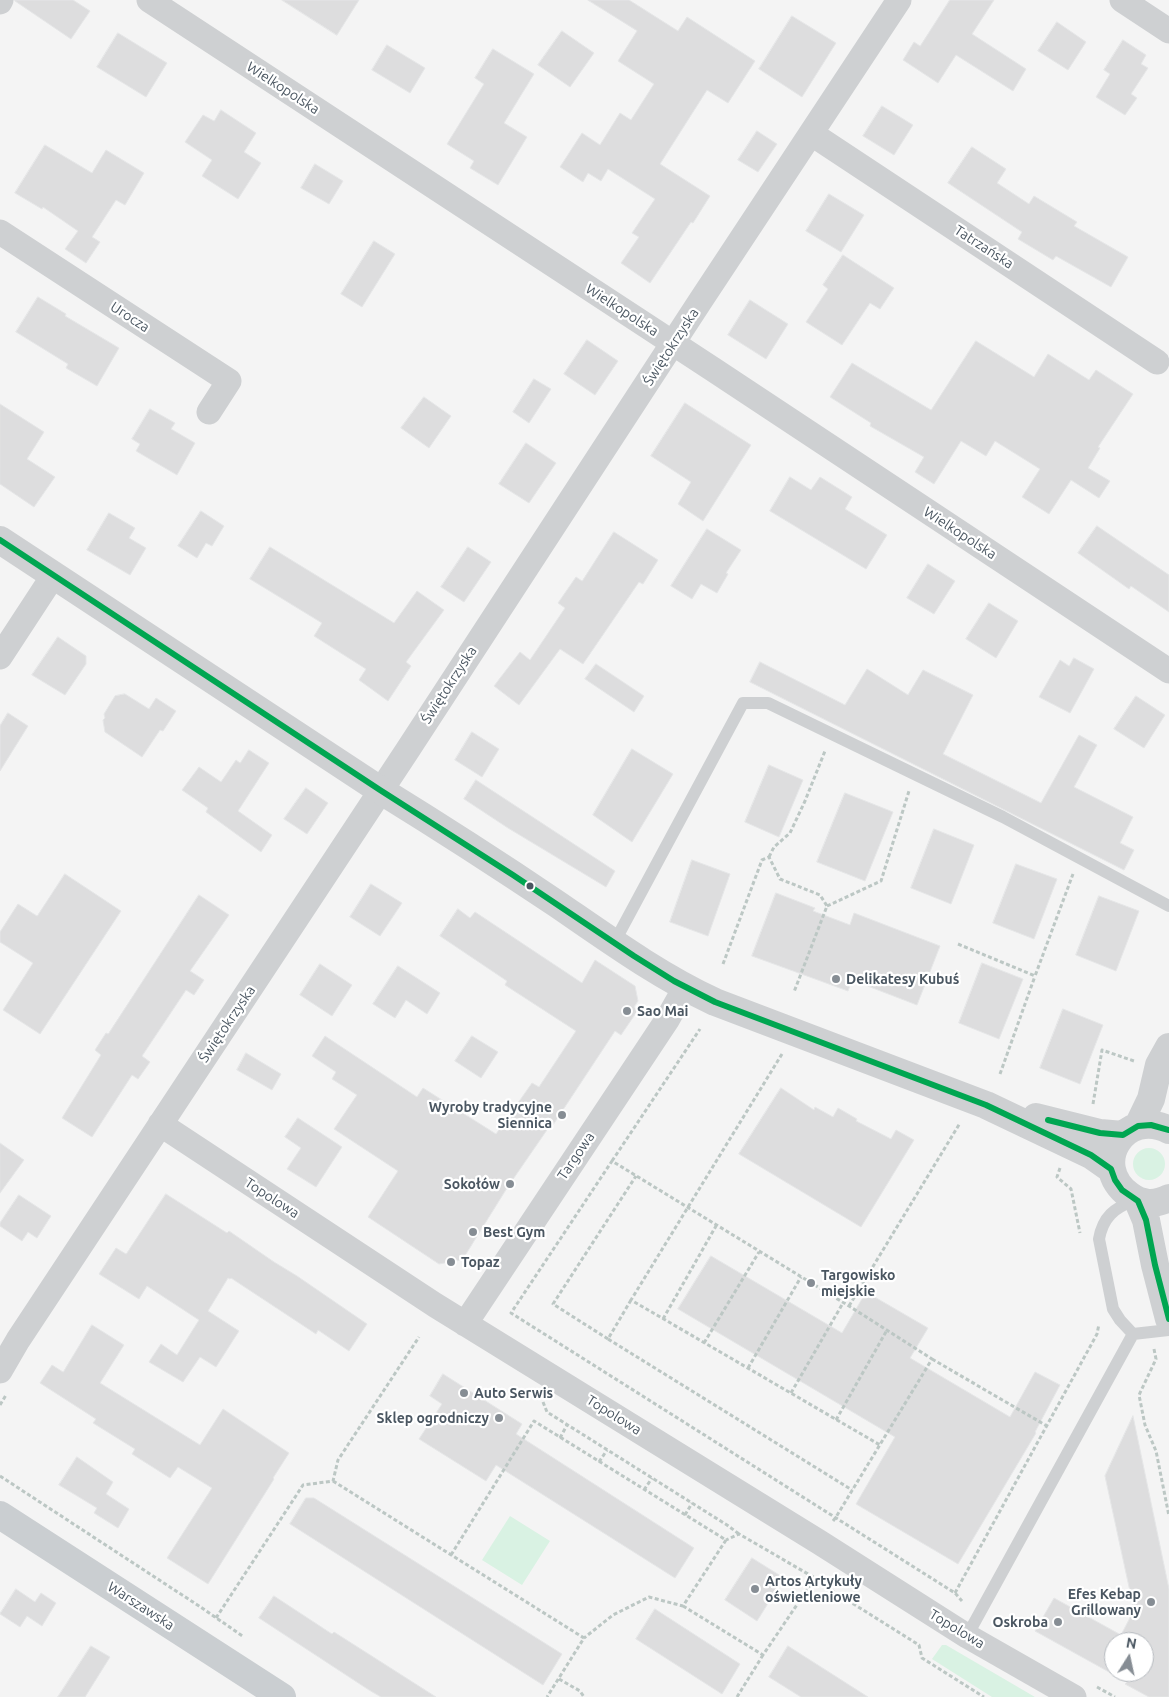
<!DOCTYPE html>
<html>
<head>
<meta charset="utf-8">
<style>
	body { margin:0 }
	#map { position:relative; width:1169px; height:1697px; overflow:hidden; background:#f4f4f4; font-family:Ubuntu,sans-serif }
	canvas { display:block }
	.north { position:absolute; left:1104px; top:1632px; width:50px; height:50px; box-sizing:border-box; background:#fff; border:1px solid #b7bbc0; border-radius:50%; rotate:10deg; font-size:14px; font-weight:700; line-height:20px; text-align:center; color:#4a5661 }
	.north::after { content:''; display:block; margin:auto; width:18px; height:22px; background:#868d94; clip-path:polygon(50% 0,100% 100%,50% 72%,0 100%) }
</style>
</head>
<body>
<div id="map">
<canvas width="1169" height="1697"></canvas>
<div class="north">N</div>
</div>
<script>
const ctx = document.querySelector('canvas').getContext('2d');
ctx.lineJoin = 'round';
function fill(path, color) { ctx.fillStyle = color; ctx.fill(path, 'evenodd'); }
function trace(path, color, width, dash) { ctx.strokeStyle = color; ctx.lineWidth = width; ctx.lineCap = dash ? 'butt' : 'round'; ctx.setLineDash(dash || []); ctx.stroke(path); }
function write(font, color, halo, rows, align = 'center') {
  ctx.font = font + ' Ubuntu,sans-serif'; ctx.lineWidth = 4.5; ctx.setLineDash([]); ctx.textBaseline = 'middle'; ctx.strokeStyle = halo; ctx.fillStyle = color; for (const [text, x, y, turn = 0] of rows) {
    ctx.save(); ctx.translate(x, y); ctx.rotate((+turn || 0) * Math.PI / 180); ctx.textAlign = isNaN(turn) ? turn : align; if (halo) ctx.strokeText(text, 0, 0); ctx.fillText(text, 0, 0); ctx.restore();
  }
}
fill(new Path2D(`
	M1133 1164a16 16 0 1 1 32 0a16 16 0 1 1-32 0Z
	M510,1516L550,1541L522,1585L482,1560Z
	M942,1645H946L1035,1697H992L932,1659Z`), '#d9f2e3');
const building = new Path2D(`
	M15,0H73L90,11L71,39L15,1Z
	M282,0H359L337,35Z
	M588,0H629L678,31L687,17L755,61L728,103L707,90L660,164L710,196L693,223L691,222L650,283L621,263L639,237L632,233L655,199L608,169L601,181L588,173L583,182L560,167L582,133L600,145L620,113L631,120L654,84L618,61L637,31Z
	M950,0H994L972,34L1026,69L1013,91L956,55L938,83L903,60L914,42L920,46Z
	M792,16L836,43L802,97L759,69Z
	M1057,22L1086,42L1068,70L1038,51Z
	M562,31L594,53L570,87L538,65Z
	M118,33L167,63L146,97L97,67Z
	M1123,40L1146,55L1141,64L1148,68L1131,94L1137,98L1125,115L1096,97L1110,74L1104,70Z
	M387,45L425,68L410,93L372,70Z
	M493,49L534,74L504,123L527,137L498,185L470,168L474,161L447,144L484,84L475,78Z
	M882,106L913,125L894,155L863,136Z
	M221,110L256,133L244,152L261,163L238,199L202,176L212,160L185,142L203,115L214,121Z
	M757,131L777,144L758,172L738,160Z
	M45,145L92,173L106,150L144,173L125,205L116,200L92,237L100,242L86,263L65,249L78,231L43,207L42,209L15,193Z
	M972,147L1006,169L997,183L1029,204L1034,196L1077,222L1074,226L1128,257L1111,287L1056,256L1053,260L1018,239L1022,232L948,183Z
	M315,164L343,181L329,204L301,188Z
	M829,194L864,215L841,252L806,231Z
	M374,241L395,254L362,307L341,294Z
	M843,255L894,288L880,309L870,303L842,345L806,322L828,289L823,285Z
	M38,297L66,314L65,316L119,348L97,386L66,368L68,364L16,332Z
	M750,300L788,324L766,359L728,335Z
	M587,340L618,361L595,395L564,374Z
	M976,341L1034,377L1048,354L1089,380L1096,370L1133,394L1098,447L1100,448L1088,468L1110,481L1099,498L1071,480L1049,514L1022,497L1040,469L995,441L986,456L961,441L934,484L915,472L924,457L870,426L871,423L830,397L852,363L931,410Z
	M534,379L551,389L529,423L513,412Z
	M424,397L451,416L429,448L401,428Z
	M685,403L751,445L703,521L678,504L691,482L651,456Z
	M0,404L44,432L27,459L55,477L34,507L0,484Z
	M150,409L175,423L171,429L195,443L177,475L136,451L140,444L132,439Z
	M526,443L556,463L529,503L499,484Z
	M790,477L811,490L820,477L852,497L845,509L887,535L866,569L770,511Z
	M201,511L224,526L212,546L206,543L197,558L178,546Z
	M109,513L135,528L129,538L146,548L130,575L87,550Z
	M1097,526L1169,575V612L1131,586L1129,589L1078,553Z
	M707,529L741,550L726,573L728,574L717,593L701,584L692,599L671,586Z
	M614,532L658,560L643,584L639,582L583,664L560,649L519,705L494,686L520,652L530,660L565,608L558,603L576,577L582,581Z
	M270,547L394,623L417,591L444,610L406,662L411,666L388,701L359,680L366,669L314,636L322,623L250,579Z
	M468,547L491,562L464,602L441,587Z
	M928,564L955,581L934,614L907,598Z
	M989,603L1018,621L996,658L966,639Z
	M58,637L86,656V664L65,695L32,675Z
	M1074,658L1094,669L1070,713L1039,697L1060,660L1069,666Z
	M760,662L845,705L867,669L908,695L923,670L973,695L943,754L1041,803L1079,735L1097,745L1074,787L1133,817L1120,843L1134,850L1124,870L750,682Z
	M596,664L644,696L634,712L585,679Z
	M125,694L149,709L156,698L176,711L163,731L160,730L142,757L105,732L103,720L105,718L104,714L115,696Z
	M1136,696L1165,715L1144,748L1114,729Z
	M8,713L28,726L0,771V726Z
	M472,732L499,749L482,777L455,760Z
	M632,749L673,774L632,842L593,815Z
	M249,750L269,763L238,811L272,835L261,852L206,812L208,808L182,790L199,767L221,782L236,760L240,763Z
	M769,765L803,780L779,837L745,822Z
	M476,780L615,871L606,887L508,828L464,799Z
	M306,788L328,803L307,834L284,819Z
	M845,793L893,812L865,881L817,862Z
	M934,829L974,845L951,904L911,888Z
	M692,860L730,874L708,936L670,922Z
	M1016,864L1057,879L1034,939L993,923Z
	M65,874L121,911L40,1034L3,1010L33,963L0,942V932L18,904L37,916Z
	M371,884L402,903L380,936L350,917Z
	M776,893L815,908L813,911L850,925L854,913L940,946L917,1005L852,980L848,991L752,956Z
	M199,895L229,915L190,971L204,980L194,995L186,990L142,1056L150,1062L138,1079L132,1075L92,1137L62,1118L101,1055L95,1050L106,1033L108,1034Z
	M1099,896L1139,911L1116,971L1076,955Z
	M458,909L470,918L475,912L582,983L595,960L635,986L638,1001L634,1007L638,1010L621,1035L615,1031L551,1128L549,1127L507,1188L466,1254L461,1260L439,1264L368,1217L398,1171L334,1129L357,1095L332,1079L336,1072L312,1056L325,1036L417,1097L423,1088L496,1134L532,1083L539,1087L576,1031L505,985L507,981L440,936Z
	M982,963L1023,979L999,1039L959,1023Z
	M320,964L352,985L332,1016L300,995Z
	M398,966L440,993L427,1014L406,1000L395,1018L373,1004Z
	M1063,1009L1103,1025L1080,1084L1040,1068Z
	M472,1036L498,1052L481,1078L455,1061Z
	M246,1053L281,1074L272,1090L237,1070Z
	M781,1088L814,1110L815,1107L833,1117L838,1108L857,1119L856,1121L891,1139L896,1130L914,1140L861,1227L739,1154Z
	M298,1118L342,1147L316,1187L287,1169L301,1148L285,1137Z
	M0,1143L24,1160L0,1193Z
	M166,1194L227,1233L229,1231L274,1262L297,1276L367,1324L349,1351L318,1330L316,1334L231,1278L230,1279L228,1278L208,1311L239,1331L216,1367L200,1357L183,1382L149,1362L161,1344L177,1355L199,1320L147,1286L139,1299L99,1274L116,1248L126,1254Z
	M19,1195L51,1216L37,1238L28,1232L22,1241L0,1226V1223Z
	M711,1256L842,1333L866,1292L928,1328L910,1358L1010,1417L1035,1372L1060,1385L1035,1432L1036,1433L958,1564L856,1504L895,1437L678,1309Z
	M92,1325L124,1345L100,1383L200,1445L223,1409L289,1453L273,1478L274,1479L208,1584L167,1558L212,1488L178,1467L170,1478L132,1454L135,1449L93,1423L96,1419L40,1383L52,1365L63,1372Z
	M443,1374L522,1424L516,1434L694,1548L675,1578L496,1465L486,1481L419,1439L442,1404L430,1396Z
	M1133,1416L1169,1589V1697H1149L1125,1684L1127,1682L1035,1631L1054,1598L1121,1635L1134,1610L1105,1476ZM1114,1642H1144V1672H1114Z
	M77,1457L113,1482L106,1494L129,1509L118,1528L94,1513L97,1508L59,1485Z
	M306,1498H314L562,1654L543,1685L290,1524Z
	M752,1558L784,1578L757,1621L725,1600Z
	M16,1589L35,1602L41,1593L56,1603L42,1626L27,1616L20,1627L0,1614Z
	M274,1596L332,1634L334,1632L436,1697H381L369,1690L259,1618Z
	M655,1609L740,1664L722,1694L636,1639Z
	M91,1646L110,1657L85,1697H58Z
	M788,1646L868,1697H801L769,1677Z`);
fill(building, '#ddddde');
trace(building, '#e5e6e7', 1);
trace(new Path2D(`
	M769,857L774,847L790,833L805,801L825,751
	M827,906L881,881L909,791
	M958,944L1035,976L1073,874
	M723,964L762,860L769,857L780,879L820,895L827,906L794,992
	M782,1054L631,1300L880,1445
	M1000,1074L1035,976
	M1093,1104L1102,1050L1134,1061
	M612,1161L700,1029
	M1060,1168L1057,1177L1071,1189L1080,1233
	M631,1300L608,1339L852,1490
	M849,1306L960,1123
	M663,1319L716,1226
	M608,1339L553,1304L636,1176
	M704,1343L759,1252
	M1154,1349L1156,1359L1139,1395L1145,1425L1156,1451L1169,1516
	M932,1359L1047,1426
	M748,1368L801,1277
	M791,1393L843,1303
	M543,1402L547,1412L727,1525L739,1534
	M0,1405L6,1395
	M836,1420L887,1330
	M560,1438L567,1425
	M599,1462L607,1450
	M0,1476L199,1606L244,1637
	M333,1481L584,1638L547,1697
	M644,1490L652,1478
	M685,1515L692,1503
	M833,1521L836,1517L932,1359L849,1306L612,1161L511,1313L955,1593L962,1601
	M451,1555L534,1421L726,1540L683,1606L649,1597L613,1615L584,1638
	M815,1578L828,1588L919,1645L922,1658L984,1697
	M955,1593L1097,1334L1099,1324
	M683,1606L763,1655L815,1578L739,1534L726,1540
	M216,1618L303,1485L333,1481L338,1460L419,1337
	M559,1679L580,1691L584,1697
	M1097,1687L1115,1697
	M737,1697L763,1655`), '#bcc7c4', 3, [4, 2.5]);
trace(new Path2D(`
	M614,943L743,703H768L1003,817L1169,906
	M1133,1334L1120,1320L1113,1309L1099,1239C1103,1217 1114,1208 1135,1200
	M967,1636L1133,1334L1169,1330`), '#ced0d2', 12);
trace(new Path2D(`
	M149,0L714,370L1169,671
	M1122,0L1169,31
	M0,2L1,0
	M812,134L1157,362
	M0,232L229,381L209,412
	M0,657L53,576
	M160,1124L435,1305L819,1542L967,1636L1074,1697
	M465,1324L667,1020L685,988
	M0,1371L18,1340L407,751L699,303L899,0`), '#ced0d2', 25);
trace(new Path2D(`
	M0,540L380,790C440,827 499,865 557,904C608,939 659,976 715,1002L986,1105L1091,1155L1111,1169
	M1036,1117L1100,1133L1123,1135
	M1138,1126L1151,1099L1159,1065L1169,1047
	M1169,1130C1125,1107 1088,1164 1129,1195C1142,1205 1155,1205 1169,1198
	M1138,1201L1146,1220L1155,1265L1169,1319`), '#ced0d2', 28);
trace(new Path2D(`
	M0,1515L282,1697`), '#caced1', 28);
trace(new Path2D(`
	M0,540L380,790L513,875L634,956L674,981L715,1002L986,1105L1091,1155L1111,1169L1115,1180L1122,1190L1138,1201L1146,1220L1155,1265L1169,1319
	M1048,1120L1100,1133L1123,1135L1138,1126L1151,1125L1169,1130`), '#00a651', 6);
for (const [x, y, r, color] of [
	[530,886,4.5,"#4a5661"],
	[836,979,5,"#868d94"],
	[627,1011,5,"#868d94"],
	[562,1115,5,"#868d94"],
	[510,1184,5,"#868d94"],
	[473,1232,5,"#868d94"],
	[451,1262,5,"#868d94"],
	[811,1283,5,"#868d94"],
	[464,1393,5,"#868d94"],
	[499,1418,5,"#868d94"],
	[755,1589,5,"#868d94"],
	[1151,1602,5,"#868d94"],
	[1058,1622,5,"#868d94"]
]) { const dot = new Path2D(); dot.arc(x, y, r, 0, 2 * Math.PI); ctx.fillStyle = color; ctx.fill(dot); trace(dot, '#fff', 2); }
write('14px', '#4a5661', '#fff', [
	["Wielkopolska",283,88,33],
	["Tatrzańska",984,247,33],
	["Wielkopolska",622,310,33],
	["Urocza",130,317,33],
	["Świętokrzyska",671,347,-57],
	["Wielkopolska",960,533,33],
	["Świętokrzyska",449,685,-57],
	["Świętokrzyska",227,1024,-56],
	["Targowa",576,1156,-56],
	["Topolowa",272,1198,33],
	["Topolowa",614,1415,32],
	["Warszawska",141,1606,33],
	["Topolowa",957,1629,31]
]);
write('bold 14px', '#4a5661', '#fff', [
	["Delikatesy Kubuś",846,979],
	["Sao Mai",637,1011],
	["Wyroby tradycyjne",552,1107,"right"],
	["Siennica",552,1123,"right"],
	["Sokołów",500,1184,"right"],
	["Best Gym",483,1232],
	["Topaz",461,1262],
	["Targowisko",821,1275],
	["miejskie",821,1291],
	["Auto Serwis",474,1393],
	["Sklep ogrodniczy",489,1418,"right"],
	["Artos Artykuły",765,1581],
	["oświetleniowe",765,1597],
	["Efes Kebap",1141,1594,"right"],
	["Grillowany",1141,1610,"right"],
	["Oskroba",1048,1622,"right"]
], 'left');
</script>
</body>
</html>
